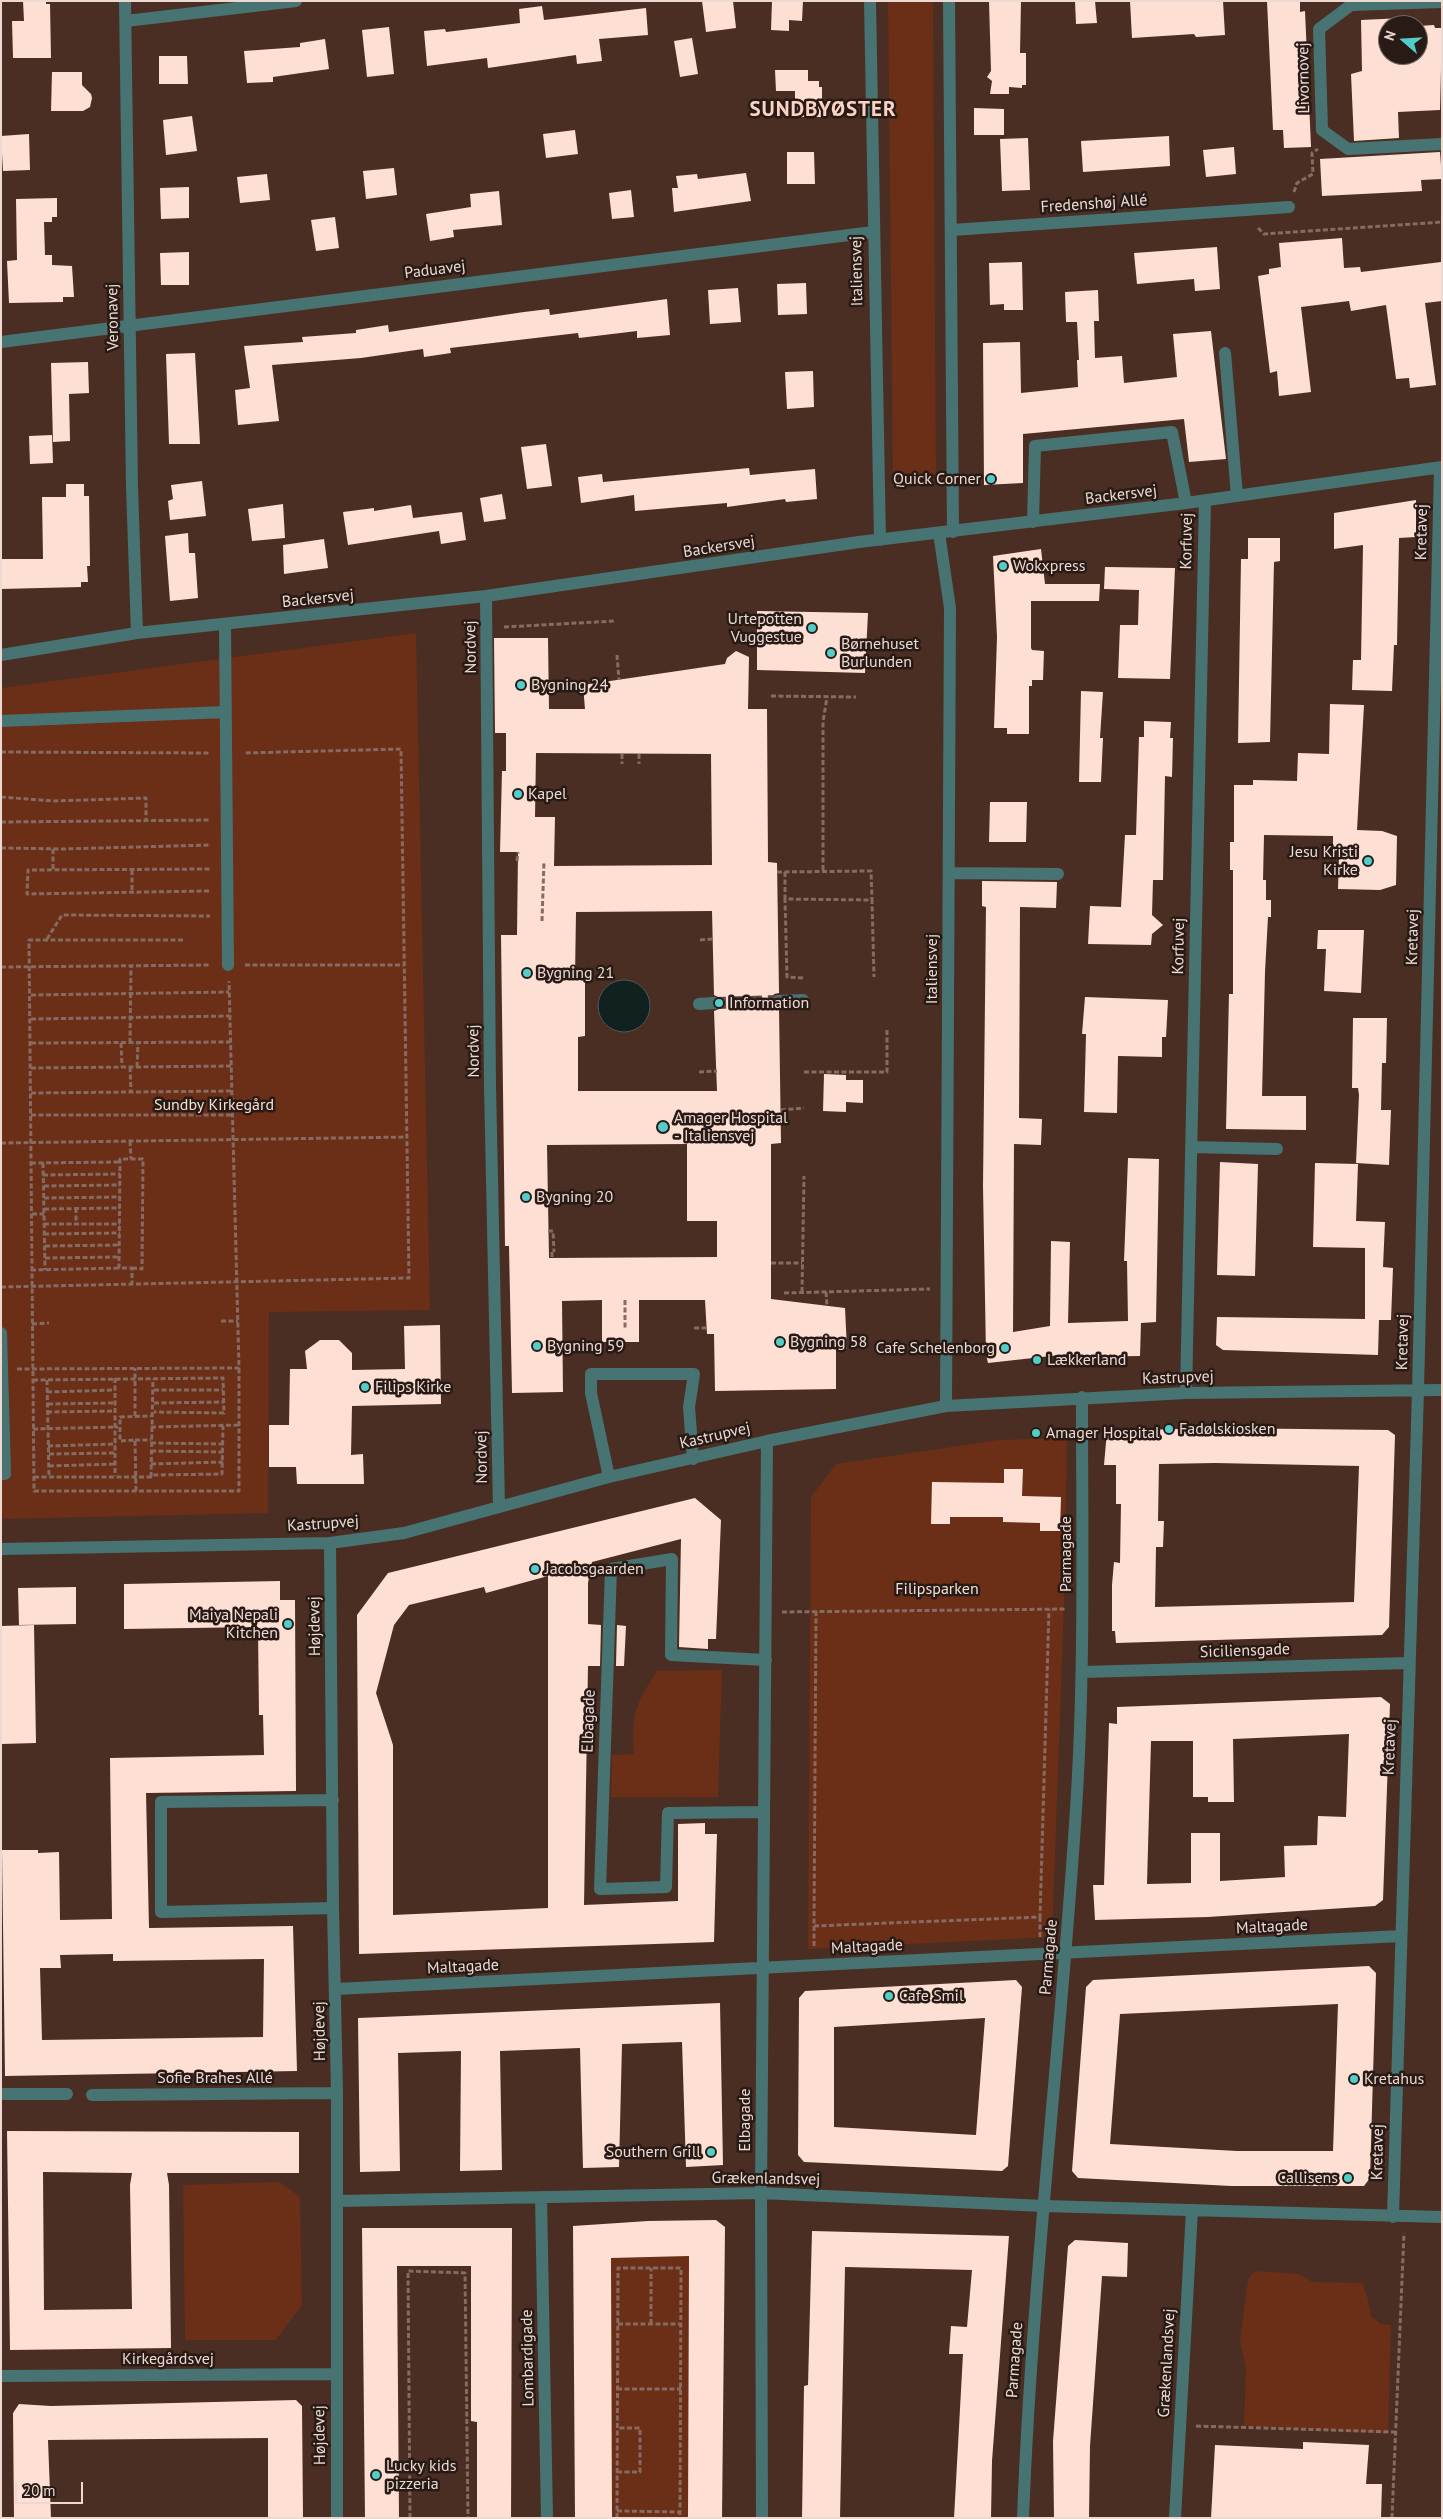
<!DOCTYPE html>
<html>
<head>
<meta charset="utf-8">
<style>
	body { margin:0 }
	#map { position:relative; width:1443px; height:2519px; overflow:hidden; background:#4b2e23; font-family:"PT Sans",sans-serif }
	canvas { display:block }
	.frame { position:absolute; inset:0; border:2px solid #edd9d2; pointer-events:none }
	.north { position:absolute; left:1378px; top:15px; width:50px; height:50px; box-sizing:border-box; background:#281a15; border:1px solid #776661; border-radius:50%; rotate:289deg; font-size:14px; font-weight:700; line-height:20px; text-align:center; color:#edd9d2 }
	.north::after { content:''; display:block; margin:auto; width:18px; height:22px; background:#53cdca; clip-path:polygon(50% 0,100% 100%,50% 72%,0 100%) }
	.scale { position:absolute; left:15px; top:2482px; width:68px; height:22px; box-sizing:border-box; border:2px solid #edd9d2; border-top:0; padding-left:6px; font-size:15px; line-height:18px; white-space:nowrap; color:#edd9d2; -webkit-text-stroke:4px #281a15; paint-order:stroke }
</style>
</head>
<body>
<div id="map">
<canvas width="1443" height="2519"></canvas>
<div class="frame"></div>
<div class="north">N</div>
<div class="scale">20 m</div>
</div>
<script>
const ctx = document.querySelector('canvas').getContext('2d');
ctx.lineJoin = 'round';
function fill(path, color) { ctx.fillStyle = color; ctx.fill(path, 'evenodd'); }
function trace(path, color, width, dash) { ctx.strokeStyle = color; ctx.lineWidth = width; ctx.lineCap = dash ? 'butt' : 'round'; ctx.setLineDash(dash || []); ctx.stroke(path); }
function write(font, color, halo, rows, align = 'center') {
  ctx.font = font + ' "PT Sans",sans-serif'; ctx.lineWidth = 5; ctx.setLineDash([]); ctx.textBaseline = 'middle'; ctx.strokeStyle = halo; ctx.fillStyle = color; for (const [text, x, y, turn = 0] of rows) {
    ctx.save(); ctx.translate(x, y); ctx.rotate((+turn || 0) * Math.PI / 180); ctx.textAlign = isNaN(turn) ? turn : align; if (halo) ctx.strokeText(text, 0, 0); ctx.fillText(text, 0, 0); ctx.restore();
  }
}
fill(new Path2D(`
	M888,1H933L936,477L893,478Z
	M416,633L430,1310L269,1312L268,1513L1,1519V688Z
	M1067,1438L1064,1606L1052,1937L808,1949L811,1497L836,1464L999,1440Z
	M722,1670L718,1797H611L612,1755L634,1754C631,1714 635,1705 657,1671Z
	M280,2182L300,2197L302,2305L276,2340H185L183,2185Z
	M689,2256L688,2518H612L611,2258Z
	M1254,2271L1298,2274L1313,2282L1362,2283L1368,2299L1371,2316L1381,2324L1391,2325L1388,2434L1244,2426L1246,2370L1240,2340L1248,2280Z`), '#6b2e16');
const water = new Path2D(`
	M598 1006a26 26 0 1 1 52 0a26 26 0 1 1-52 0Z`);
fill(water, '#102120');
trace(water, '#525855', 1);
fill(new Path2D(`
	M23,1H46V4H50L51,58H13L12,21H24Z
	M702,1H733L736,28L706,32Z
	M772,1H803L802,21L789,20V31L771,30Z
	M989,1H1021L1020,53H1026V85H1022V88L1009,87V94H990L992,81L987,77L991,71Z
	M1075,1H1095L1097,23L1076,24Z
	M1130,1H1223L1225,35L1196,37L1194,34L1132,38Z
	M1267,1H1300V12L1305,11L1311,147L1284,148L1283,130H1273Z
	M542,6L544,20L646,8L648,35L599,39L602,61L577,64L576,55L488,68L487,58L427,66L424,31L445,29L446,32L520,23L519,9Z
	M1403,18V25H1388V55H1418V26L1434,25L1435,28H1442L1440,110L1398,112L1399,138L1354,141L1351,74L1362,71L1361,20Z
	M389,27L394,74L367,77L362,30Z
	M692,38L698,74L680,77L674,41Z
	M325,39L329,69L273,77V82L247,83L244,51L300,47V43Z
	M159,56H187L188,84H159Z
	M775,70H808V81H819V87H822V117H795V91H776Z
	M52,72H82V85L91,94L92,98L90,107L83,111H51Z
	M974,108L1004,109V135H974Z
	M192,116L197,151L166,155L163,120Z
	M575,130L578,154L546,158L543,134Z
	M29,134L30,170L3,171L1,136Z
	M1169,136L1170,166L1083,172L1081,141Z
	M1028,138L1030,190L1002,191L1000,139Z
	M1234,147L1236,174L1206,177L1203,150Z
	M787,152H814L815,184H787Z
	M1440,152L1442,179L1421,180L1422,191L1322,196L1320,159Z
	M394,168L397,195L366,199L363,171Z
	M746,173L751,201L674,212L672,188H678L676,176L697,174L698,179Z
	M267,174L270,200L240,203L237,177Z
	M189,187V218L161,219L160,188Z
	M631,190L634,217L612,219L609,193Z
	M499,191L502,225L453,230L454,237L430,241L426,214L471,207L470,194Z
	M57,198V217H52V222H44L45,255H52V265L72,266L74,297H63V302L9,303L7,261L17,260L16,199Z
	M335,217L339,248L316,251L311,220Z
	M1342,238L1344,268L1360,267L1361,272L1441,262L1442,301L1425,303L1436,385L1410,388L1409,378L1396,379L1386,305L1351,311L1349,301L1301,307L1311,392L1279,396L1277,371L1270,373L1258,276L1269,274V269L1281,267L1279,243Z
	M1217,247L1220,289L1195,291L1194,279L1137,284L1134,253Z
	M189,252V285H161L160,253Z
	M1022,262L1023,310H1004V304L990,305L989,263Z
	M806,283L807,314L778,315L777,284Z
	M738,288L741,322L710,324L708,290Z
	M1098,290L1099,321H1094L1095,358L1122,356L1124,383L1177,377L1173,334L1211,331L1226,459L1189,462L1184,419L1023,434V483L984,485L983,343L1020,342L1021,393L1078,387L1077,360H1079L1077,322H1066L1065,292Z
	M667,299L670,335L637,338V331L579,338L578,333L450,348L451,353L424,357L423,349L361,358L272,365L279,421L238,425L235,390L250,388L244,346L303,342L302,337L356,333V330L388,325L389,332L524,312L549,309L550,315Z
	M195,353L200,444H169L166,354Z
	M88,362L89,393L69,394L70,441L53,442L51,363Z
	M813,371L814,407L787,409L785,372Z
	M52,435L53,463L30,464L29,436Z
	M546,444L552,486L527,489L521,447Z
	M749,468L750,475L815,469L817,499L786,502L785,499L727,507V503L635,511L634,495L581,503L578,477L602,474L603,482Z
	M202,481L206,516L170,520L168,501L173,499L171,485Z
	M66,484H84V496H89L90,566H87L88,582H81V587L1,589V559H43L42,497H66Z
	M502,494L506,519L484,522L480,498Z
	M1416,500V537L1399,538L1397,645H1394L1392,691L1352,690L1353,660H1361L1363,545L1334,549V513Z
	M283,504L285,538L252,541L248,509Z
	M411,505L413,518L462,512L466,540L441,544L439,531L348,545L343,512L374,508V511Z
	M188,533L189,553H195L198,598L170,601L165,536Z
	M1248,538H1280V561L1274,562L1270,742L1238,743L1241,559H1248Z
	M324,539L328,568L284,574L283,545Z
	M1041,549L1045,584H1100L1099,601H1031V648L1032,650L1044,651L1043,680H1032V686H1029V734H1007V728H994L997,637L993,556Z
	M1105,567L1175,568L1170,679L1118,678L1120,625H1138L1139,590L1104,589Z
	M757,611L868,613L865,673L757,670Z
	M494,638H548L549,709H585L583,685L725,664L727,658L736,651L749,657L748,709H767L768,862L777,863L779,993L774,994L771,1001L772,1006L779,1009L781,1143L771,1144V1299L845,1308L847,1349L836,1350V1389L715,1391L714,1334H707L705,1300H639V1342H602V1300L562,1301L563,1392L512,1393L509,1246H505L501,935H517L518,852H500L502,771H506V733H495ZM536,753L711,754L712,865L554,866L555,817H535ZM712,911L714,995L720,998L722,1003L719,1009L714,1011L717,1091H578V1037L585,1036V976H575L576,912ZM687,1144V1221H717V1257L549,1258L547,1145Z
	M1081,691L1103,692L1100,738H1103L1101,782H1079Z
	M1330,704L1364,705L1357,830L1382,831L1397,836L1396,885L1380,890L1338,889L1339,857H1333V836L1264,835L1263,880H1266V900H1271V917H1268L1265,972L1262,1096H1306V1130L1226,1129L1229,994H1233V870H1230V842H1234V785H1253V780L1297,781L1298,753L1329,754Z
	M1144,721L1171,722L1170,738H1173L1172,777L1165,776L1163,880H1153L1152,915L1163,925L1152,934L1151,945L1088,944L1090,906L1121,907L1125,835H1136L1139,737H1144Z
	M990,802H1027L1026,842H989Z
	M982,881L1057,882L1056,908L1020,907L1019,1118L1042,1119L1041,1145L1014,1144L1013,1332L1050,1326L1051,1241L1070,1242L1068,1323L1128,1321L1127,1261H1124L1128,1158L1159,1159L1156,1322L1141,1323L1140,1356L1069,1357V1354L988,1363L986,1354L983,1186L986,907L982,906Z
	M1318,930H1364L1361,993L1324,991L1326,949H1317Z
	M1085,997L1168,1000L1166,1037H1162V1057L1118,1056L1117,1113L1084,1112L1086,1034H1082Z
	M1353,1018H1387L1386,1063H1382L1381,1110H1391L1389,1165L1356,1163L1359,1095L1358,1088H1352Z
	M824,1074L846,1075V1080H863V1103L846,1102V1112L823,1111Z
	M1220,1162L1258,1164L1255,1276L1217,1275Z
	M1315,1163L1358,1164L1356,1221L1385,1222L1383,1267L1393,1268L1391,1320H1379L1378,1355L1223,1350L1216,1345L1217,1317L1365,1319V1248L1313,1247Z
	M440,1325L441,1404L352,1406L351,1455L363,1454L364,1484H297L296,1467H269V1425H289L290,1369H307L305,1351L320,1340H339L352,1353V1370L405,1369L404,1326Z
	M1215,1428L1388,1430L1395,1435L1389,1627L1382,1635L1116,1643L1115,1631H1112V1585L1114,1562L1120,1563L1121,1504H1116V1465H1104L1107,1431ZM1215,1463L1359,1466L1354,1602L1155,1607L1156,1547H1163L1164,1521H1158L1159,1464Z
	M1004,1469H1023L1022,1496L1061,1497L1060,1531H1040V1523L1003,1522V1517H950V1524H931L932,1482L1004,1483Z
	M695,1498L721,1520L716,1639H708V1649L679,1647L681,1539L592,1562L588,1583V1624L601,1625L600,1666H588L584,1905L678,1901V1824L705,1823V1834H717L714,1942L359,1954L357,1615L388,1573ZM548,1576V1908L393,1915V1745L376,1693L394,1625L409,1605L484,1587L486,1593Z
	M280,1581V1600H295L296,1791L146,1793L149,1928L293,1926L297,2071L5,2076L2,1850H38V1853L59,1852L60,1920L112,1919L110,1758L264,1755L263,1715H259L258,1627L124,1629V1584ZM113,1954V1961L264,1959L263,2037L42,2040L40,1968H61L60,1955Z
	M76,1587V1624L19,1625L18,1588Z
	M34,1625L36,1743L2,1744L1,1626Z
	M617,1625L626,1626L624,1666H616Z
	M1381,1697L1390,1704L1383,1900L1375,1906L1208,1917L1095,1920L1093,1885H1104L1109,1723L1117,1724V1707ZM1349,1734L1346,1817L1318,1816L1317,1845L1284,1846L1285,1877L1220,1881V1833H1191V1883L1147,1884L1151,1741H1193V1797H1208V1802H1234L1233,1739Z
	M1369,1966L1376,1973L1370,2178L1364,2186H1231L1078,2178L1072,2171L1086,1987L1093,1980ZM1338,2004L1333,2151H1237L1110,2144L1120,2014Z
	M1016,1980L1022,1987L1008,2166L1002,2171L804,2162L798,2155L799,1998L805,1991ZM985,2018L976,2135L834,2127V2027Z
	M720,2003L723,2165L686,2167L682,2042L622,2044L619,2167L583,2168L580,2048L500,2051L502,2170L460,2171L461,2051L398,2053L400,2171L360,2172L358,2018Z
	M7,2131L299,2132V2173H167L169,2185L171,2348L10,2350ZM43,2172L132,2173L130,2185L132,2309L44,2310Z
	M716,2220L725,2227L722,2518H688L689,2256L611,2258L612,2518H575L573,2226L648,2221Z
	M362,2228H512L511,2518H477V2422L471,2421V2266H397L399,2518H365Z
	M812,2231L1009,2236L992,2461L991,2518H954L963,2354H949L951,2326L967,2327L972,2270L845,2267L840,2518H802L804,2386L808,2385Z
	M1075,2240L1128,2243L1127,2277L1102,2276L1090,2446L1089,2518H1054L1053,2441L1068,2246Z
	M296,2400L302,2406L303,2518H268V2438L48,2440L51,2518H14L13,2413L19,2404L51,2406Z
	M1303,2442L1369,2445L1366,2484H1382L1381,2518H1211L1215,2445L1303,2449Z`), '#fedfd3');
trace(new Path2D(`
	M714,1003L779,1001`), '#63483d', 12, [12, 6]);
trace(new Path2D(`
	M1294,192L1297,183L1313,174L1312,153L1318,149
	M1258,228L1264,234L1442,222
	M504,627L615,621
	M617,655L619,680
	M771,696L856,697
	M1,752L210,753
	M622,754V764
	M639,754V764
	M1,797L54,801L146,798V821
	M1,822L211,820
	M1,848L62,849L211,845
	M53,849V870
	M517,861L518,852
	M132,870V892
	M823,870V722L827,697
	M777,872L871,871L872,900
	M785,872V899
	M209,891L27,894L28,870L211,869
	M542,921L544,861
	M47,939L62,915L210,916
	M183,940H29L34,1491H239V1368
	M700,940L713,939
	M245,965H405
	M1,967L211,965
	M803,978L787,977L785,899L872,900L874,977
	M31,995L229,992
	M752,999V1002
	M31,1019L230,1016
	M31,1043L231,1042
	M121,1043L122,1067
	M130,1043L131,966
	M130,1067L131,1092
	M137,1067L138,1043
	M31,1068L231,1066
	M699,1072L717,1071
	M804,1072H887V1028
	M31,1093L232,1091
	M781,1110L804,1108
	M31,1115H233
	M130,1141L131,1159
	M1,1143L407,1137
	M31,1163L120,1162
	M43,1163L45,1270
	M43,1175L120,1174
	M44,1186L120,1185
	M44,1198L120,1197
	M76,1208V1224
	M44,1209L120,1208
	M32,1214H44
	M44,1224H120
	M548,1231H553L554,1252
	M44,1234L120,1233
	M45,1246L120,1245
	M552,1252V1258
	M45,1258L119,1257
	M771,1263H802
	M132,1268L142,1269L143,1159H120L119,1268H132V1284
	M31,1270L119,1268
	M1,1287L409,1278L401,749L244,753
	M802,1292L804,1176
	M826,1292L827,1306
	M784,1293L930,1289
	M625,1300V1328
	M221,1321H238
	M32,1324L49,1323
	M694,1328H707
	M17,1369L239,1368L229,981
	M115,1378V1476
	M33,1380L223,1378L224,1413L154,1412
	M47,1380L49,1477
	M154,1390H223
	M47,1392L115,1390
	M154,1403L224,1402
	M48,1404L116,1403
	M47,1412L116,1411
	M135,1416V1368
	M151,1427L239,1425
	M33,1429L118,1427
	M135,1440H151
	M151,1443L223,1444
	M48,1446L116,1444
	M151,1451L223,1452
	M49,1454L115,1453
	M151,1464L223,1462
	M49,1466L115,1464
	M34,1477H151L154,1475L222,1474L223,1426
	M151,1477L153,1379
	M136,1491L135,1440L120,1441V1417L151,1416
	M816,1611L814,1926L1040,1917L1049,1609
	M782,1612L1065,1609
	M1040,1917V1937
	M814,1926V1948
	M618,2324H681
	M651,2324V2268
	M617,2389H681
	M1196,2426L1395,2432
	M617,2472H640V2428H618
	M617,2511L680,2512
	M410,2518L408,2271L465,2273L468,2518
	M617,2518L618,2268H681L680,2518
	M1392,2518L1404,2233`), '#856b61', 3, [5, 2.5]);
trace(new Path2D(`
	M125,1L132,487L137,633
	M870,1L880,540
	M949,1L953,532
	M1442,2L1351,5L1319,29L1322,130L1348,149L1442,144
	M126,21L296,1
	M952,230L1289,207
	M1,342L873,232
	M1225,353L1237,496
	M1033,522L1035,446L1172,432L1186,503
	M939,533L950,608L946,1406
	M486,596L490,1086L499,1506
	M225,625L228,965
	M1,655L137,633L486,596L859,542L1186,503L1442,467
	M1,721L226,712
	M949,873L1058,874
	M779,1001L803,1000
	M699,1004L714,1003
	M1191,1147L1277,1149
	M1,1333L5,1474H1
	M1186,1393L1205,500
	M609,1477L591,1393V1374H694L689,1407L693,1459
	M330,1543L333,1908L337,2093V2518
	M1,1549L330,1543L404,1533L609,1477L767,1441L946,1406L1186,1393L1442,1390
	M1082,1672L1409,1663
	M764,1812L668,1813L666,1887L600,1889L611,1569L672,1559L671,1655L766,1660
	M333,1908L161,1912V1802L333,1800
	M336,1989L1401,1936
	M1,2094H67
	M92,2095L337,2093
	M541,2197L547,2518
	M338,2201L761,2193L1044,2206L1442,2217
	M1393,2217L1418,1390L1440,468
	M1,2376L335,2374
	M762,2518L761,2193L767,1441
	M1023,2518C1032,2281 1061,2045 1076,1809C1085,1672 1082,1535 1082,1397
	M1175,2518L1192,2210`), '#477472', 12);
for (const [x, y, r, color] of [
	[991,479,5,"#53cdca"],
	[1003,566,5,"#53cdca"],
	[812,628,5,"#53cdca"],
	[831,653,5,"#53cdca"],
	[521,685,5,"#53cdca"],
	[518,794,5,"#53cdca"],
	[1368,861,5,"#53cdca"],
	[527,973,5,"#53cdca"],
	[719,1003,5,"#53cdca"],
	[663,1127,6,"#53cdca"],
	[526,1197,5,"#53cdca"],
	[780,1342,5,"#53cdca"],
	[537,1346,5,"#53cdca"],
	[1005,1348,5,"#53cdca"],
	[1037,1360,5,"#53cdca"],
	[365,1387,5,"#53cdca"],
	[1169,1429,5,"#53cdca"],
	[1036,1433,5,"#53cdca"],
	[535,1569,5,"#53cdca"],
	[288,1624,5,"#53cdca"],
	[889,1996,5,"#53cdca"],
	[1354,2079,5,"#53cdca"],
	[711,2152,5,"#53cdca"],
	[1348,2178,5,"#53cdca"],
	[376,2475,5,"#53cdca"]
]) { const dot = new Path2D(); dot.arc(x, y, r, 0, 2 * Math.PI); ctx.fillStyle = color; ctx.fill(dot); trace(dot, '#281a15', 2); }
write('16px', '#edd9d2', '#281a15', [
	["Livornovej",1304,78,-91],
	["Fredenshøj Allé",1094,204,-4],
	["Paduavej",435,270,-7],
	["Italiensvej",857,271,-91],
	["Veronavej",113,317,-91],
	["Backersvej",1121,495,-7],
	["Kretavej",1422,532,-89],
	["Korfuvej",1187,541,-89],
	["Backersvej",719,547,-9],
	["Backersvej",318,599,-6],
	["Nordvej",471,647,-91],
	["Kretavej",1413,937,-89],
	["Korfuvej",1179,946,-89],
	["Italiensvej",932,969,-90],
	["Nordvej",474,1051,-91],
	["Kretavej",1403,1342,-89],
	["Kastrupvej",1178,1378,-2],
	["Kastrupvej",715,1436,-13],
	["Nordvej",482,1457,-91],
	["Kastrupvej",323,1524,-4],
	["Parmagade",1066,1554,-90],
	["Højdevej",315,1626,-91],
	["Siciliensgade",1245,1651,-2],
	["Elbagade",589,1721,-88],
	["Kretavej",1390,1747,-88],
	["Maltagade",1272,1927,-3],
	["Maltagade",867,1947,-3],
	["Parmagade",1049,1957,-85],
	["Maltagade",463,1967,-3],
	["Højdevej",320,2031,-91],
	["Sofie Brahes Allé",215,2078],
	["Elbagade",745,2120,-90],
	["Kretavej",1378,2152,-89],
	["Grækenlandsvej",766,2179,1],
	["Lombardigade",528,2358,-91],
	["Kirkegårdsvej",168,2359],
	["Parmagade",1015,2360,-86],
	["Grækenlandsvej",1167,2363,-87],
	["Højdevej",320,2435,-91]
]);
write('16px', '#edd9d2', '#281a15', [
	["Quick Corner",981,479,"right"],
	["Wokxpress",1013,566],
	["Urtepotten",802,619,"right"],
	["Vuggestue",802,637,"right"],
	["Børnehuset",841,644],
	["Burlunden",841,662],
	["Bygning 24",531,685],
	["Kapel",528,794],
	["Jesu Kristi",1358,852,"right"],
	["Kirke",1358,870,"right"],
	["Bygning 21",537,973],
	["Information",729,1003],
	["Amager Hospital",674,1118],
	["- Italiensvej",674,1136],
	["Bygning 20",536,1197],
	["Bygning 58",790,1342],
	["Bygning 59",547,1346],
	["Cafe Schelenborg",995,1348,"right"],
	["Lækkerland",1047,1360],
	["Filips Kirke",375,1387],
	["Fadølskiosken",1179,1429],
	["Amager Hospital",1046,1433],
	["Jacobsgaarden",545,1569],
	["Maiya Nepali",278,1615,"right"],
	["Kitchen",278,1633,"right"],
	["Cafe Smil",899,1996],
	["Kretahus",1364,2079],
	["Southern Grill",701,2152,"right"],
	["Callisens",1338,2178,"right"],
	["Lucky kids",386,2466],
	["pizzeria",386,2484]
], 'left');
write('16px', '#f5ded5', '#281a15', [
	["Sundby Kirkegård",214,1105],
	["Filipsparken",937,1589]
]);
ctx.letterSpacing = '1px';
write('bold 21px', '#fad3c5', '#281a15', [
	["SUNDBYØSTER",823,110]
]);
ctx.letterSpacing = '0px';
</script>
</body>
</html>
